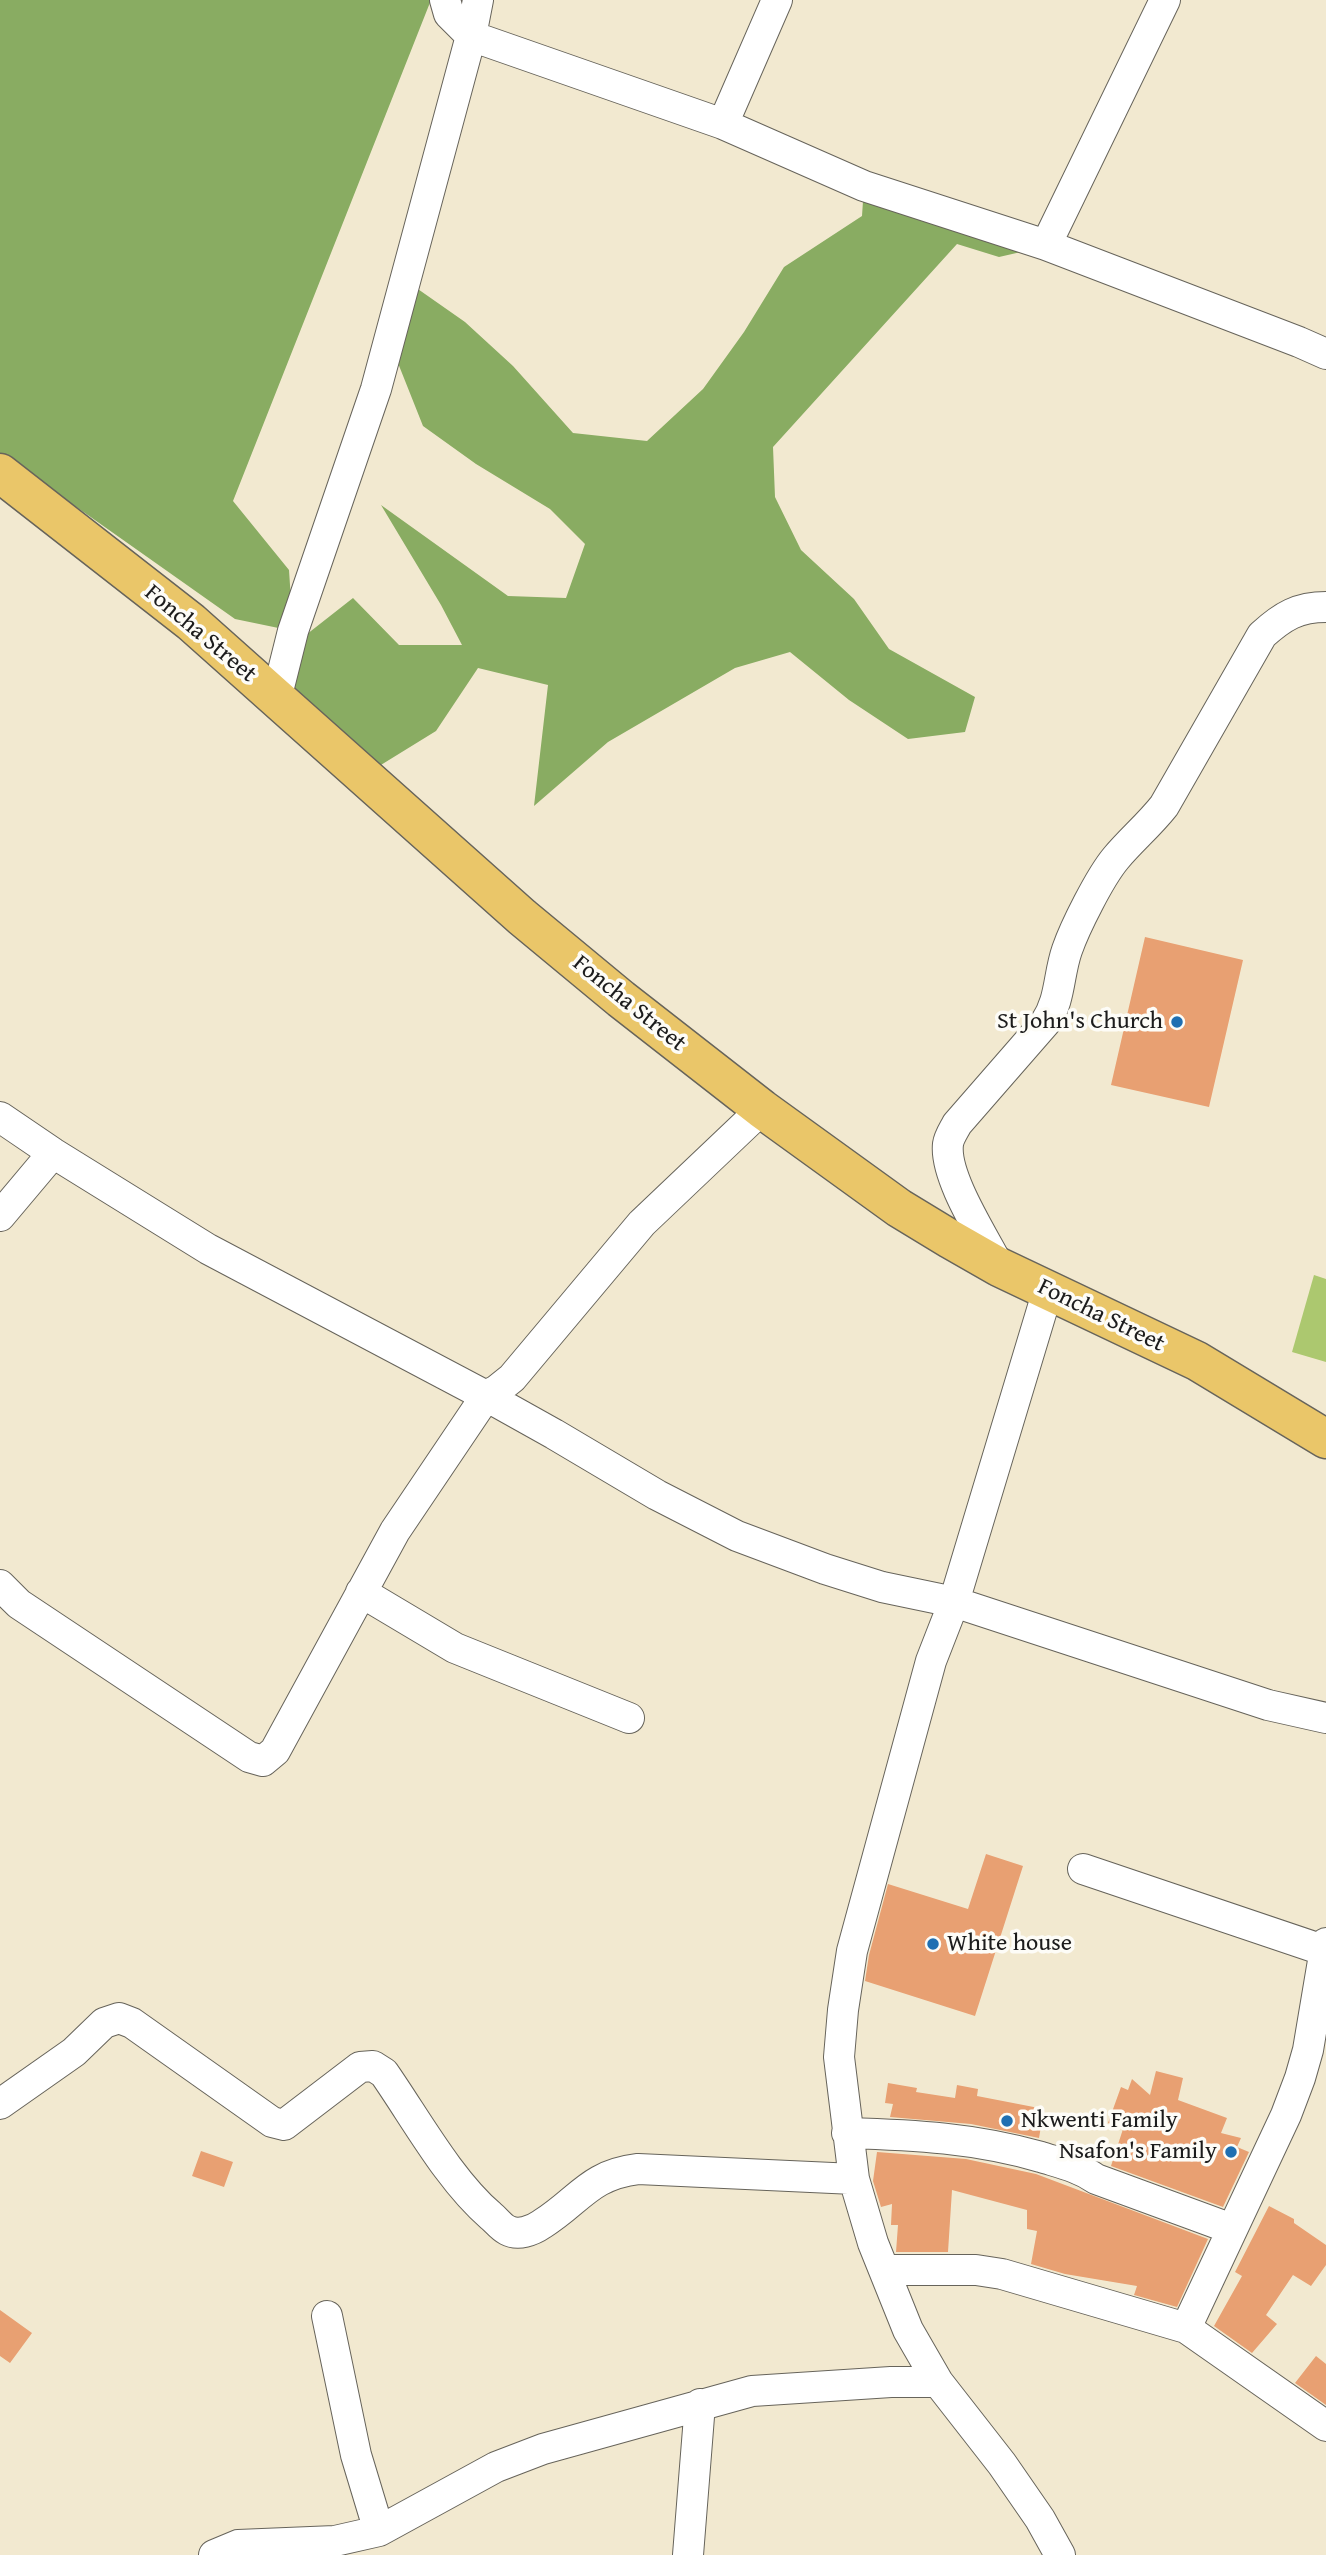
<!DOCTYPE html>
<html>
<head>
<meta charset="utf-8">
<style>
	body { margin:0 }
	canvas { display:block; background:#f2e9d0 }
</style>
</head>
<body>
<canvas width="1326" height="2555"></canvas>
<script>
const ctx = document.querySelector('canvas').getContext('2d');
ctx.lineJoin = 'round';
function fill(path, color) { ctx.fillStyle = color; ctx.fill(path, 'evenodd'); }
function trace(path, color, width, dash) { ctx.strokeStyle = color; ctx.lineWidth = width; ctx.lineCap = dash ? 'butt' : 'round'; ctx.setLineDash(dash || []); ctx.stroke(path); }
function write(font, color, halo, rows, align = 'center') {
  ctx.font = font + ' "Gentium Book Plus",serif'; ctx.lineWidth = 7; ctx.setLineDash([]); ctx.textBaseline = 'middle'; ctx.strokeStyle = halo; ctx.fillStyle = color; for (const [text, x, y, turn = 0] of rows) {
    ctx.save(); ctx.translate(x, y); ctx.rotate((+turn || 0) * Math.PI / 180); ctx.textAlign = isNaN(turn) ? turn : align; if (halo) ctx.strokeText(text, 0, 0); ctx.fillText(text, 0, 0); ctx.restore();
  }
}
fill(new Path2D(`
	M1314,1275L1326,1279V1362L1292,1352Z`), '#acc86f');
fill(new Path2D(`
	M0,0H431L233,501L289,570L293,631L235,619L0,453Z
	M864,186L1034,249L999,257L957,244L773,447L775,497L801,550L854,599L889,649L975,697L965,732L908,739L849,700L790,652L735,668L608,742L534,806L548,685L478,668L436,731L363,776L276,699L288,649L353,598L399,645H462L441,605L381,505L508,596L566,598L585,544L550,509L476,464L423,426L392,348L415,287L465,322L513,366L573,433L647,441L703,389L744,332L784,267L862,216Z`), '#89ac62');
fill(new Path2D(`
	M1145,937L1243,960L1209,1107L1111,1085Z
	M986,1854L1023,1866L975,2016L865,1981L869,1955L888,1884L968,1909Z
	M1156,2071L1183,2078L1178,2100L1227,2118L1221,2133L1241,2138L1237,2147L1249,2152L1223,2207L1111,2166L1123,2129L1108,2123L1121,2087L1128,2090L1132,2079L1150,2095Z
	M888,2083L917,2088L916,2092L955,2098L957,2085L978,2089L977,2096L1044,2109L1039,2138L971,2124L890,2117L893,2104L885,2103Z
	M201,2151L233,2162L224,2187L192,2176Z
	M877,2152L966,2159L1036,2174L1208,2239L1177,2307L1134,2295L1137,2286L1065,2274L1031,2264L1037,2231L1027,2229V2210L952,2190L948,2252H896L898,2225H891L892,2204L881,2207L873,2181Z
	M1269,2206L1294,2219V2223L1326,2245V2265L1311,2286L1293,2275L1266,2315L1277,2324L1252,2353L1214,2326L1242,2276L1235,2272Z
	M0,2310L32,2333L10,2363L0,2356Z
	M1316,2356L1326,2364V2405L1295,2383Z`), '#e8a072');
const minor = new Path2D(`
	M445,0L449,14L471,36L723,124L864,186L1046,245L1299,342L1326,354
	M723,124L777,0
	M1046,245L1165,0
	M276,699L293,631L376,389L471,36L478,0
	M0,1117L53,1153L208,1249L486,1396L554,1434L657,1495L737,1536L825,1569L882,1587L954,1602L1268,1705L1326,1718
	M0,1216L53,1153
	M999,1267C984,1237 944,1177 948,1144C949,1137 954,1130 957,1124L1045,1023C1061,999 1058,976 1067,950C1075,927 1100,877 1116,858C1131,840 1149,825 1164,806L1262,635C1283,616 1298,607 1326,607
	M1048,1290L954,1602L931,1661L852,1951L843,2010L839,2057L854,2179L873,2243L908,2330L938,2382L1002,2464L1040,2519L1060,2555
	M0,1585L19,1604L249,1757L263,1761L275,1751L395,1531L486,1396L497,1390L512,1378L642,1223L762,1109
	M361,1592L455,1648L629,1718
	M1083,1869L1326,1951
	M0,2104L74,2052L104,2023L119,2018L132,2023L272,2122L284,2125L360,2067L373,2066L384,2073C416,2119 449,2180 491,2216C496,2220 501,2227 507,2230C518,2236 532,2231 542,2224C580,2200 589,2175 638,2169L854,2179
	M847,2133C915,2135 975,2138 1041,2157C1060,2163 1079,2167 1096,2179L1232,2229
	M884,2270H976L1002,2274L1186,2328L1326,2426
	M327,2316L356,2455L379,2531
	M1186,2328L1286,2115L1300,2078L1308,2050L1326,1943
	M214,2555L238,2545L335,2541L379,2531L496,2467L543,2449L752,2391L891,2382H938
	M688,2555L700,2404`);
const major = new Path2D(`
	M0,473L191,622L522,917L621,999L762,1109L899,1208L950,1239L999,1267L1197,1361L1326,1439`);
trace(minor, '#67645b', 32);
trace(major, '#67645b', 41);
trace(minor, '#fff', 30);
trace(major, '#eac669', 38);
for (const [x, y, r, color] of [
	[1177,1022,7,"#1f6fb2"],
	[933,1944,7,"#1f6fb2"],
	[1007,2121,7,"#1f6fb2"],
	[1231,2152,7,"#1f6fb2"]
]) { const dot = new Path2D(); dot.arc(x, y, r, 0, 2 * Math.PI); ctx.fillStyle = color; ctx.fill(dot); trace(dot, '#fdfcf7', 2.5); }
write('24px', '#1c1c1c', '#fdfcf7', [
	["Foncha Street",200,634,40],
	["Foncha Street",629,1004,39],
	["Foncha Street",1101,1316,26]
]);
write('24px', '#1c1c1c', '#fdfcf7', [
	["St John's Church",1163,1022],
	["White house",947,1944,"left"],
	["Nkwenti Family",1021,2121,"left"],
	["Nsafon's Family",1217,2152]
], 'right');
</script>
</body>
</html>
